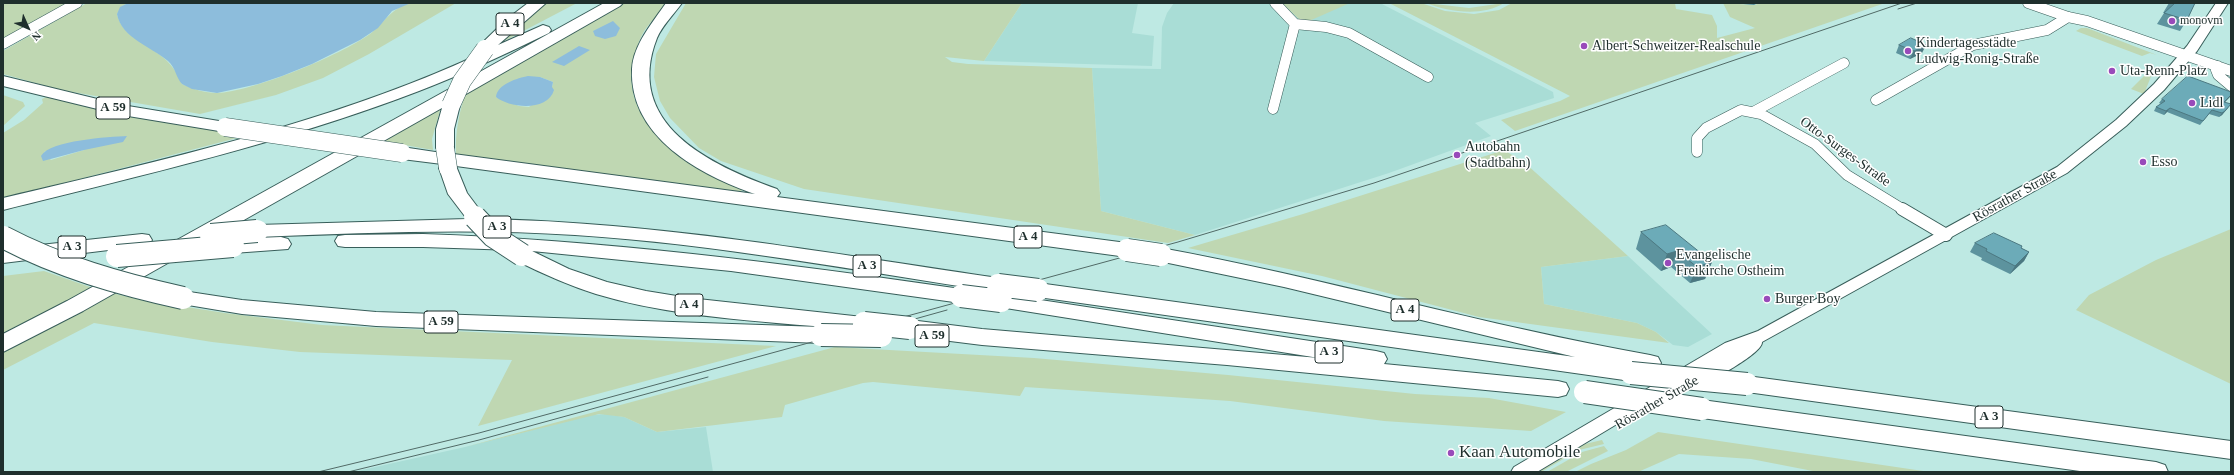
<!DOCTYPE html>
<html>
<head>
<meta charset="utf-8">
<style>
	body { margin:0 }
	#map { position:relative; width:2234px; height:475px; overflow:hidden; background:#bee9e3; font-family:Georgia,serif }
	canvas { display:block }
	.frame { position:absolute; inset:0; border:4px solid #1f2f2d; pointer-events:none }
	.north { position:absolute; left:8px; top:8px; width:40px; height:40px; -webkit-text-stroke:3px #fff; paint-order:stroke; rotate:135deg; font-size:11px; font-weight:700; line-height:16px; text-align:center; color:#1f2f2d }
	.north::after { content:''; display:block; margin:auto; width:14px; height:18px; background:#1f2f2d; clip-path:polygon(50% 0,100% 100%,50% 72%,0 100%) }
</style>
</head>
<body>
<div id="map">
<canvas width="2234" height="475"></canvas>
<div class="frame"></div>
<div class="north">N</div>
</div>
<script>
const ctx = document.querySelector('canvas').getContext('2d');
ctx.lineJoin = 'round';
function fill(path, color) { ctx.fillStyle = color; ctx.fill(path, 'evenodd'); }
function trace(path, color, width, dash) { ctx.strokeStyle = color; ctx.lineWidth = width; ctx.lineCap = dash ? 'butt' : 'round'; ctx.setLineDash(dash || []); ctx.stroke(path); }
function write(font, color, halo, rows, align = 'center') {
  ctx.font = font + ' Georgia,serif'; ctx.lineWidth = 3; ctx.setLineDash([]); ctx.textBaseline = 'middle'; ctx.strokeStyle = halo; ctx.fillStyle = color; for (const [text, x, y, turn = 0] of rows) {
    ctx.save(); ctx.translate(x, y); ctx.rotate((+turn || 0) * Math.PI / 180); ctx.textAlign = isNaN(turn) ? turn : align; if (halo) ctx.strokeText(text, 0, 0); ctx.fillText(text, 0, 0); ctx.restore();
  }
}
fill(new Path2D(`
	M1022,3H1138L1132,33L1154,36L1152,66L984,61Z
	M1174,3H1380L1553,92L1554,98L1475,123L1491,136L1389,173L1195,235L1101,211L1092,68L1161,69L1162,27L1167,13Z
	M1628,256L1712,334L1688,347L1673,345L1656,332L1637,323L1544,304L1541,267Z
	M606,414L624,417L657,432L706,427L713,472H353L465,447L592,415Z`), '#a9ddd6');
fill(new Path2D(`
	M3,3H70L3,39Z
	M87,3H128L122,6L117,14C121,33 139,40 153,50C166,58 177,70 182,84C193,89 205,93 217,93C252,92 341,55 370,34C384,23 392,7 411,3C424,0 442,3 456,3L369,54L323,78L276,95L200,114L61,90L3,74V51Z
	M547,3H577L489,49L516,25Z
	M625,3H670C661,12 648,23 642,35C603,115 680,164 744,189L739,192L456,154C455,133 459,114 465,94ZM540,77L553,82L552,87L529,107L519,106L496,97Z
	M686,3H1022L984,61L945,57L952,62L968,64L1092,68L1101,211L1195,235L1168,243L804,189L721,161L699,148L670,118L660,101L654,77L656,54Z
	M1282,3H1350L1309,21L1300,20Z
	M1389,3H1421L1445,11L1474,14L1499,10L1512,3H1675L1676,9L1712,15L1717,26V38L1755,28L1730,17L1723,3L1755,5L1759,3H1885L1515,131L1501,120L1560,101L1570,96Z
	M1426,3L1469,8L1504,3C1482,17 1449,12 1426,3Z
	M2081,28H2087L2157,55L2150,53L2142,56L2076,31Z
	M2148,72L2152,74L2144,94L2131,89Z
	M3,95L23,102L25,106L3,126Z
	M46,97L228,133L237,138L3,199V133L24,120L43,103L42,99ZM93,139L84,150L51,160L44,152L62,145Z
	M441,107L432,139L433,150L381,141Z
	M1504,150L1525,163L1628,256L1541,267L1544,304L1637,323L1656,332L1669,343L1479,317L1322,276L1188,248L1303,214Z
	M2231,229V384L2076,310L2089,295L2156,260Z
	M44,271L96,289L3,337V276Z
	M112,293L170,307L174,305L225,313L322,325L776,346L478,426L512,360L300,352L212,342L94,323L3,370V352Z
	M835,347L1034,358L1228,375L1415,394L1489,398L1566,412L1531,431L1384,421L1230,401L1025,387L1020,396L873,382L863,383L785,405L782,417L657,432L624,417L599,414L465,447Z
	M1658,432L1930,472H1818L1751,459L1679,454L1638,472H1575L1591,464L1626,450Z
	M1602,440L1604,444L1579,450L1541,472H1535L1585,444Z
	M1604,446L1608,451L1566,472H1547L1582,452Z`), '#bfd7b2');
fill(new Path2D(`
	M128,3H411L392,11L378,28L360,40L312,64L282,76L258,84L217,93L192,89L182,84C176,78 176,68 168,61C152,47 121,38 117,14L120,7Z
	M613,21L620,28L616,36L605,39L595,36L593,31Z
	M579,46L590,50L564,66L552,62Z
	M528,76L540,77L553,82L552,87L554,90C548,112 509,108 496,97C497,84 518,78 528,76Z
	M127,136L123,142L84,150L43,161L41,156C50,140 109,137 127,136Z`), '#8dbddc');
const streetFar1 = new Path2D(`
	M2028,3L2068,17L2087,21L2231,71
	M1295,24L1326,27L1349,33L1428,77
	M3,44L77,3
	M2218,66L2216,70L2218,75L2231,86
	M1876,100L1973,45L2047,30L2068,17
	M1273,109L1295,24L1275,3
	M1755,111L1844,63
	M1697,152V138L1706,128L1741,110L1761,114L1815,144L1847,175L1904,210`);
const street = new Path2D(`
	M1902,209L1946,235`);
const secondary = new Path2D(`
	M2216,3H2228L2197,51L2164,90L2126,126L2067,173L1762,342C1763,353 1713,379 1702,386L1696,388L1690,386L1687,382L1537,472H1511L1514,467L1725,343L1758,331L2057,167L2116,120L2154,84L2187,46Z`);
const highway = new Path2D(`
	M528,3H546L498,45L543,25L549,27L551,30L549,33C506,54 463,74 419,91C284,143 143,175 3,210V198C162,160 333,123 482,53L477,49L479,46L507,19Z
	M604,3H623L620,6L454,101L460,105L454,129V148L451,152L446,153L755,194C700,175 629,137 632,69C633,45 653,22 666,3H682C674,14 662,26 657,38C623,124 710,165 777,189L780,193L777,197L1127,243L1134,245L1137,250L1134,255L1127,257L456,166L467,193L485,217L483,219C657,222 827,253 998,278L1005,280L1008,285L1005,290L998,292C858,271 717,244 575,235C469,228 363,233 257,237L250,235L247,231L250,227L257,225L467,219L448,194L439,168L442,164L402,159L396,157L393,153L396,149L402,147L442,153L436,148V129L442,108L83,311L3,352V334L67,301Z
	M3,76L122,105L225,122L231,123L234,127L231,131L225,132L122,115L3,86Z
	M142,234L149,235L152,240L149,245L3,263V249Z
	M423,234C604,240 782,263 961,289L968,291L972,296L968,301L961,303L731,271L532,251L569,269L607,282L646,291L689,298L872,318L875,323L872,328L864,331C775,321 682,320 596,294C568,285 541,273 515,260L512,255L515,250L423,247H345L338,246L335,241L338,236L345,235Z
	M281,237L288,239L291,244L288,249L233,253L226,251L223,246L226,241L233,239Z
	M1161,248C1325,278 1486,326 1650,355L1658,357L1661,363L1658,369L1650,371L1640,369L1642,373L1639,379L1631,381L1038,297L1031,295L1027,290L1031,285L1038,283L1575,357L1284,287L1154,260L1151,255L1154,250Z
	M183,291L242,300L376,312L821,327L829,330L832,335L829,340L821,343L376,326L242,314L176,303L172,298L176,293Z
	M1001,294L1376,351L1384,353L1387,359L1384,364L1558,381L1566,383L1569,389L1566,395L1558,397L1227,365L982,345L910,336L902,333L899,328L902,323L910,320L982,329L1319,358L993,306L990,301L993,296Z
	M1747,376L2231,441V459L1747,392L1739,390L1736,384L1739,378Z
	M1702,400L2156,462L2165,465L2168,472H2087L1702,418L1694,415L1690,409L1694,403Z`);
trace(streetFar1, '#385e5a', 11);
trace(street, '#385e5a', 14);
trace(secondary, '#385e5a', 2);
trace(highway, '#385e5a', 2);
trace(streetFar1, '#fff', 10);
trace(street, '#fff', 12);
fill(secondary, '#fff');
fill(highway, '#fff');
trace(new Path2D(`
	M1898,9L1917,3
	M897,324L947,310
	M318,472L479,433L1178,242L1374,183L1902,3
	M348,472L479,440L708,377`), '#516a66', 1);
const highwayBridgeFar1 = new Path2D(`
	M451,105L462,81L485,49
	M225,127L402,153
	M445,148L448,168`);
const highwayBridge = new Path2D(`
	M475,217L493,236L522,255
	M211,235L257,231
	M3,237C60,267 120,284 183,298
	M1127,250L1161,255
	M117,256L233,246
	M998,285L1038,290
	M961,296L1001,301
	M864,323L910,328
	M821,335L881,336
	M1631,373L1747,384
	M1585,392L1702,409`);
trace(highwayBridgeFar1, '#385e5a', 19, []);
trace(highwayBridge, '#385e5a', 24, []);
trace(highwayBridgeFar1, '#fff', 18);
trace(highwayBridge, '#fff', 22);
fill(new Path2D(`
	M1732,3H1758L1754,5Z
	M2169,3H2195L2187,20L2180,31L2157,24L2164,13H2163Z
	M1899,45L1922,53L1910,59L1896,53Z
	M2231,92V95L2225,102L2228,108L2222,115L2219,117L2209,114L2200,125L2167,112L2164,115L2154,111L2156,107L2161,104L2159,103L2162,99Z
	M1641,232L1712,262L1705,279L1690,283L1671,267L1661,271L1636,249Z
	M1975,243L2022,246L2021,248L2029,252L2024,261L2010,274L1981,260L1982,258L1970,252Z`), '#5d939e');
fill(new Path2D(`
	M1926,45L1922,53L1910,59L1914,51Z
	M2231,95L2230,97L2221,106L2224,102Z
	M2231,104L2222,115L2219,117L2222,113Z
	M2170,108L2167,112L2164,115L2166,111Z
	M1677,251L1671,267L1661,271L1667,254Z
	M2029,252L2024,261L2010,274L2015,266Z
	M1712,262L1705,279L1690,283L1697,267Z`), '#4c7881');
const building = new Path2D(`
	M2173,3H2195L2187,20L2164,13L2175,3Z
	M1911,38L1926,45L1914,51L1899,45Z
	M2188,76L2231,92V95L2224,102L2231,104L2225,111L2222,113L2212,110L2203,121L2170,108L2166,111L2156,107L2165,101L2162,99Z
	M1666,225L1712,262L1697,267L1677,251L1667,254L1641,232Z
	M1994,233L2022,246L2021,248L2029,252L2015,266L1986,251L1987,249L1975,243Z`);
fill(building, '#6cabb8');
trace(building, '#4c7881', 1);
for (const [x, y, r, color] of [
	[2172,21,4,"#994aba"],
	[1584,46,4,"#994aba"],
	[1908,51,4,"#994aba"],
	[2112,71,4,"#994aba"],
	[2192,103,4,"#994aba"],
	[1457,155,4,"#994aba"],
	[2143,162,4,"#994aba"],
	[1668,263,4,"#994aba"],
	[1767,299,4,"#994aba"],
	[1451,453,4,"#994aba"]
]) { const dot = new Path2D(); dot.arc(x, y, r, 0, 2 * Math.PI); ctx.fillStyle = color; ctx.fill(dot); trace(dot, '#fff', 1.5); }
write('12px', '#1f2f2d', '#fff', [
	["monovm",2180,21]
], 'left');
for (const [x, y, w] of [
	[510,24,28],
	[113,108,34],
	[497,227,28],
	[1028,237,28],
	[72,247,28],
	[867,266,28],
	[689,305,28],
	[1405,310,28],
	[441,322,34],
	[932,336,34],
	[1329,352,28],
	[1989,417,28]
]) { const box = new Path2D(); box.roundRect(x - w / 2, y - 11, w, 22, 3); ctx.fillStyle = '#fff'; ctx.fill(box); trace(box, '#1f2f2d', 1); }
write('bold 13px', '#1f2f2d', null, [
	["A 4",510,24],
	["A 59",113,108],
	["A 3",497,227],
	["A 4",1028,237],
	["A 3",72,247],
	["A 3",867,266],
	["A 4",689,305],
	["A 4",1405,310],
	["A 59",441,322],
	["A 59",932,336],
	["A 3",1329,352],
	["A 3",1989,417]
]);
write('14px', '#1f2f2d', '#fff', [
	["Kindertagesstädte",1916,43],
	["Ludwig-Ronig-Straße",1916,59],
	["Albert-Schweitzer-Realschule",1592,46],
	["Uta-Renn-Platz",2120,71],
	["Lidl",2200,103],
	["Autobahn",1465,147],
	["(Stadtbahn)",1465,163],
	["Esso",2151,162],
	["Evangelische",1676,255],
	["Freikirche Ostheim",1676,271],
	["Burger Boy",1775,299]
], 'left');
write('14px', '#1f2f2d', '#fff', [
	["Otto-Surges-Straße",1845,152,36],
	["Rösrather Straße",2015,196,-29],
	["Rösrather Straße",1657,403,-30]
]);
write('17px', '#1f2f2d', '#fff', [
	["Kaan Automobile",1459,453]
], 'left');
</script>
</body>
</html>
